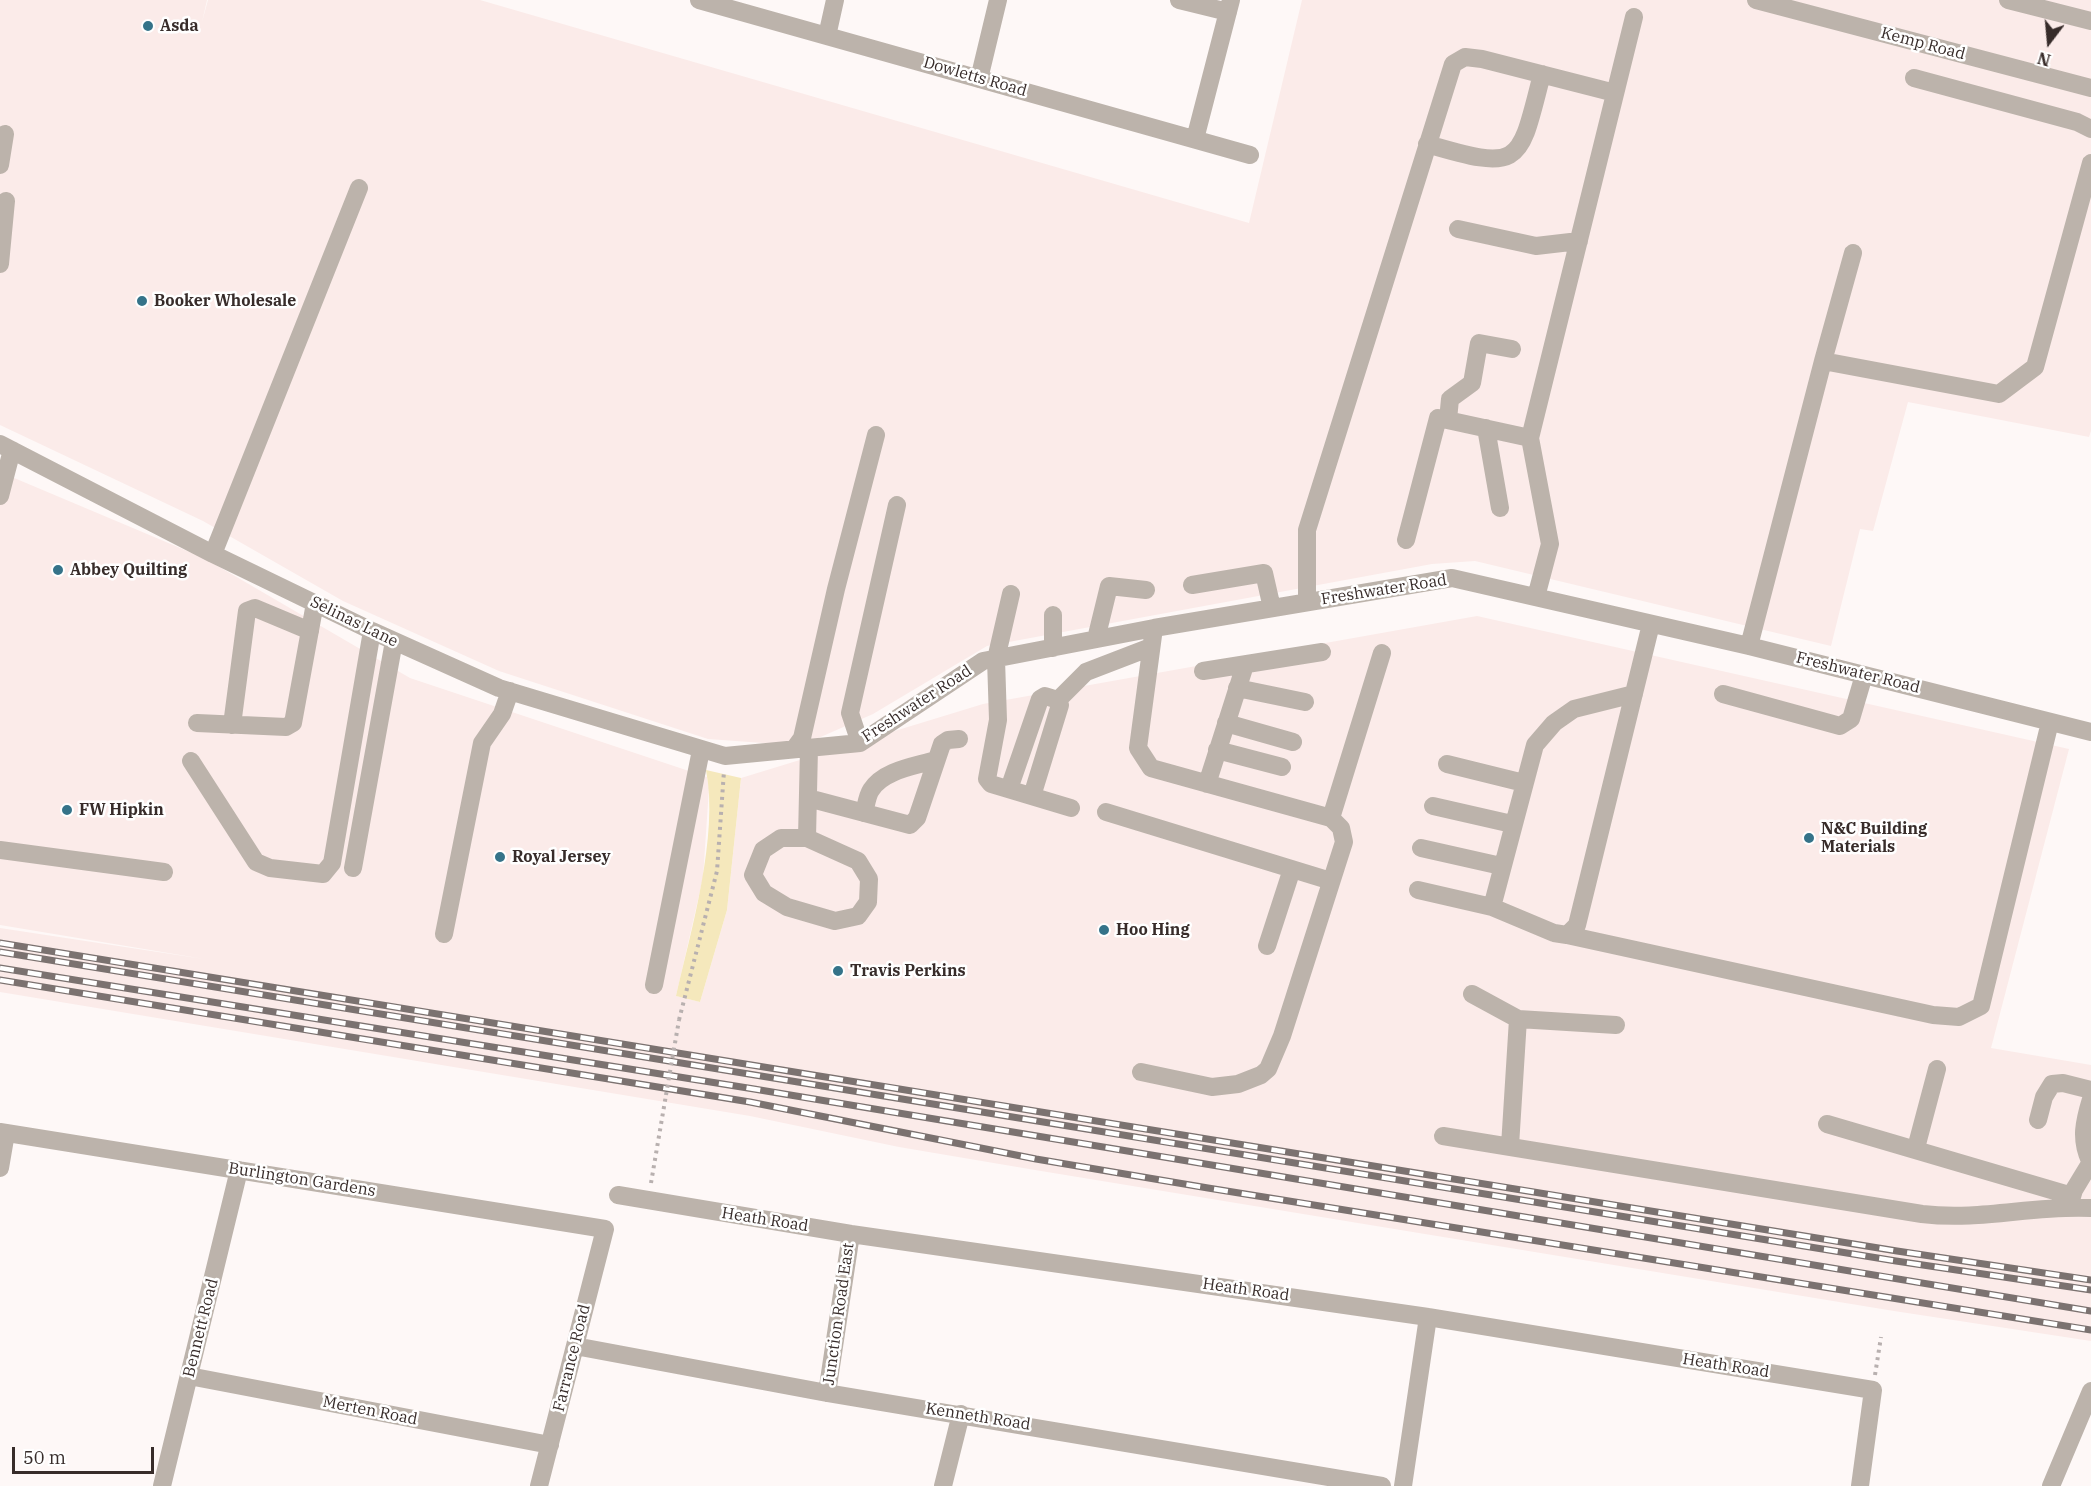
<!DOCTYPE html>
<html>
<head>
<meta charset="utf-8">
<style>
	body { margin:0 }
	#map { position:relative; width:2091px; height:1486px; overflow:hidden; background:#fef8f7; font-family:"IBM Plex Serif",serif }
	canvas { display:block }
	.north { position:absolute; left:2019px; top:12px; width:60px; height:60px; -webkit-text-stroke:4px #fff; paint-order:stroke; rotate:196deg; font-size:16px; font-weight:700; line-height:24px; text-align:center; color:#372c2a }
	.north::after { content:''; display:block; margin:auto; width:21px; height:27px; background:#372c2a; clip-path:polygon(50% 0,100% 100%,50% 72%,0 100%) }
	.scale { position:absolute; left:12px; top:1447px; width:142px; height:27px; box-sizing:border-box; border:3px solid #372c2a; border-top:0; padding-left:8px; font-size:18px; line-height:21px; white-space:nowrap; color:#372c2a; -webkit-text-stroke:4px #fff; paint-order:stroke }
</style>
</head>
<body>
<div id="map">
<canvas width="2091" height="1486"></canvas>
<div class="north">N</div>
<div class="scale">50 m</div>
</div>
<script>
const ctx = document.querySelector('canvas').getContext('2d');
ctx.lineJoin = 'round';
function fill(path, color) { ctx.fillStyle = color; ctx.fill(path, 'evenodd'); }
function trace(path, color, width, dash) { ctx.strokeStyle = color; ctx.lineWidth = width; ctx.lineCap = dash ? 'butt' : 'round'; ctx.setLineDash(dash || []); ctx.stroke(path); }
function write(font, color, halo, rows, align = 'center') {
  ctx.font = font + ' "IBM Plex Serif",serif'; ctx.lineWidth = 5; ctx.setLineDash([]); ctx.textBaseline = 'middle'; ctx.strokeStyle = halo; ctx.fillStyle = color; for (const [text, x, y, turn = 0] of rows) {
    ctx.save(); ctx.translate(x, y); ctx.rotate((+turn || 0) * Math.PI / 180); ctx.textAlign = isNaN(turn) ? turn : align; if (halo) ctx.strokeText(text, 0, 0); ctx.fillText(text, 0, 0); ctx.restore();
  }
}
fill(new Path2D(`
	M0,0H207L202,22L208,0H480L1249,223L1302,0H2091V431L2089,437L1908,402L1873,531L1860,529L1831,646L1475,561L1432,564L987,646L873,714L807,743L777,744L708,739L499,671L343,601L203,521L0,425Z
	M0,472L204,558L410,678L707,777L709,788L703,878L676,996L700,1002L727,910L741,778L983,704L1477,616L2069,749L1991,1048L2091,1065V1341L1894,1311L1035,1170L899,1147L750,1116L0,992V928L204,959L0,925Z`), '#fbebe9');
fill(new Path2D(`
	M706,770L741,778L727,910L700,1002L676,996C691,930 719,836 706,770Z`), '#f5e8bc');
trace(new Path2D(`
	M679,1020L717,871L724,771
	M651,1183L666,1095
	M1875,1375L1881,1337`), '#b8b0af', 4, [3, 4.5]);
trace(new Path2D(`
	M699,0L1250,155
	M1179,0L1228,12
	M1756,0L2091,88
	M2008,0L2091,21
	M827,36L835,0
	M1914,78L2077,122L2091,129
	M979,79L998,0
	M1195,139L1231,0
	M1427,144C1522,172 1519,165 1542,74
	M0,165L5,134
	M1458,229L1536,246L1579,241
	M0,264L6,201
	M1823,361L1853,253
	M1448,420L1450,399L1472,383L1479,343L1512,349
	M1486,428L1500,508
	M0,444L213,554L372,631L499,688L725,756L860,743L983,661L1154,628L1452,578L1749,646L2091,732
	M0,496L12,450
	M1406,540L1438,418L1530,438
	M213,554L359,188
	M1192,585L1264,573L1272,608
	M1011,594L996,659L998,720L987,779L991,784L1071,808
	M1536,597L1550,544L1530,438L1634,17
	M1307,602V530L1453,64L1465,57L1482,59L1615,93
	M1053,615V648
	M1096,639L1109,586L1146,590
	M1749,646L1823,361L1999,394L2035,367L2091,163
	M1203,671L1322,652
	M1237,688L1305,702
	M1723,694L1840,726L1851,719L1864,675
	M1058,700L1086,672L1151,647
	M197,723L286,727L293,723L315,603
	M1226,723L1293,742
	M232,725L247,611L255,608L310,631
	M860,743L850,713L897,505
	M794,749L802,738L836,589L876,435
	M1217,750L1282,767
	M191,761L256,862L270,868L323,874L332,863L372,631
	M1447,764L1524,783
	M1207,784L1245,665
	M1009,789L1040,699L1045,696L1058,700L1060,705L1032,796
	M808,798L910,825L917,818L942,744L948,740L959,739
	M1433,806L1512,824
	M1106,812L1331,881
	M864,813C866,806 867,796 871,790C883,770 916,766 935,760
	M1331,818L1382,653
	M781,838H807L858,861L869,879L868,902L858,916L835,921L787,907L764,893L753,875L763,850Z
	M807,838L809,748
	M1421,848L1501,866
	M0,850L164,872
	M353,868L394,641
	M1418,890L1492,907L1535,745L1554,723L1574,709L1634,694
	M1492,907L1554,933L1567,935L1577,925L1651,624
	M444,934L482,743L502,714L510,691
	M1567,935L1933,1015L1959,1017L1981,1006L2050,722
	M1267,946L1292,869
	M654,985L701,750
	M1472,994L1518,1019L1616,1025
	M1141,1072L1212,1087L1238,1084L1261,1075L1268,1069L1282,1036L1344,842L1341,828L1331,818L1151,768L1138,748L1154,628
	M2038,1120L2044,1097L2052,1084L2063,1083L2091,1090
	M1827,1124L2072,1196
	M0,1132L605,1229L539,1486
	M1443,1136L1922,1214C1982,1221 2032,1205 2091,1208
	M1510,1146L1518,1019
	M1916,1148L1937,1069
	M2090,1161C2080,1139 2084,1122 2091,1099
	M0,1168L6,1133
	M618,1195L851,1234L1428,1317L1873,1390L1860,1486
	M2069,1207L2074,1190L2091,1162
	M575,1346L827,1393L1382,1486
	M189,1376L550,1445
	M827,1393L851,1234
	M162,1486L239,1170
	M943,1486L961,1414
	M1403,1486L1428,1317
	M2051,1486L2091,1391`), '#bcb3ab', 18);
const rail = new Path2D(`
	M0,943L1897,1251L2091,1280
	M0,952L1896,1261L2091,1290
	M0,968L754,1089L2091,1311
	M0,980L750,1102L1036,1159L1208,1188L2091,1330`);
trace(rail, '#7b7270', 7);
trace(rail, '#fff', 4.5, [14]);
trace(new Path2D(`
	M666,1095L679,1020`), '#b8b0af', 4, [3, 4.5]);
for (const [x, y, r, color] of [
	[148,26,6,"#357389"],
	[142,301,6,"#357389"],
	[58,570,6,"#357389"],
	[67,810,6,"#357389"],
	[1809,838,6,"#357389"],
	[500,857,6,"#357389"],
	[1104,930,6,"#357389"],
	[838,971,6,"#357389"]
]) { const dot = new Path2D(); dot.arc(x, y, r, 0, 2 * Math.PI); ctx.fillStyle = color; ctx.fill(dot); trace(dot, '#fff', 2); }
write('bold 16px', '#372c2a', '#fff', [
	["Asda",160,26],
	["Booker Wholesale",154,301],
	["Abbey Quilting",70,570],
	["FW Hipkin",79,810],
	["N&C Building",1821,829],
	["Materials",1821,847],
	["Royal Jersey",512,857],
	["Hoo Hing",1116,930],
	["Travis Perkins",850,971]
], 'left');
write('16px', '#372c2a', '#fff', [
	["Kemp Road",1923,44,15],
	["Dowletts Road",975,77,16],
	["Freshwater Road",1384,590,-9],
	["Selinas Lane",354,622,26],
	["Freshwater Road",1858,673,14],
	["Freshwater Road",917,704,-33],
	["Burlington Gardens",302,1180,9],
	["Heath Road",765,1220,9],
	["Heath Road",1246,1290,8],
	["Junction Road East",839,1314,-82],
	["Bennett Road",201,1328,-76],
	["Farrance Road",572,1358,-76],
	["Heath Road",1726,1366,9],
	["Merten Road",370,1411,11],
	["Kenneth Road",978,1417,9]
]);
</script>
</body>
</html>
